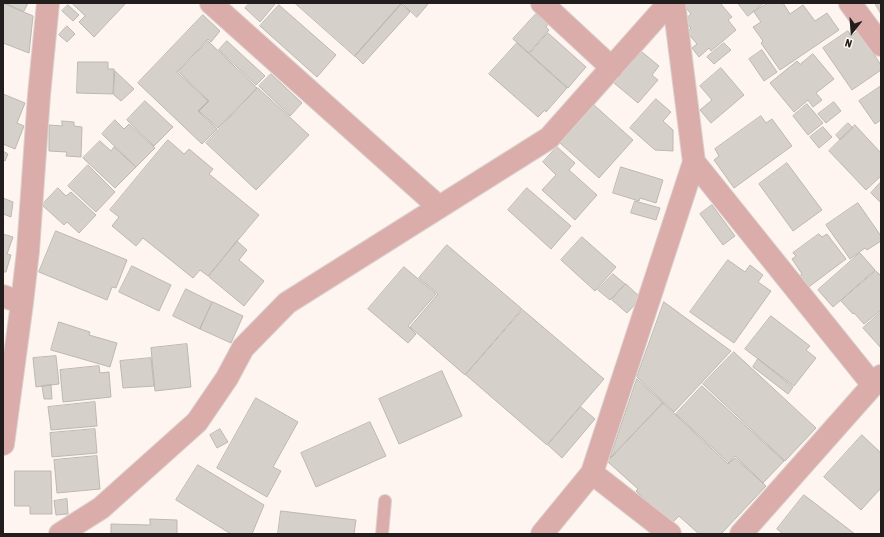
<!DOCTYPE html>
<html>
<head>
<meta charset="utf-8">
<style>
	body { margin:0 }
	#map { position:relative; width:884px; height:537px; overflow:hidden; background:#fef5f1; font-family:"Asap Condensed",sans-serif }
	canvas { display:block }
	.frame { position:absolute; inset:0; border:4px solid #211e1d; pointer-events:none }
	.north { position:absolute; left:832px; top:12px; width:40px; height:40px; -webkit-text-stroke:3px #fef5f1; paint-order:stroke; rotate:197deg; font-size:11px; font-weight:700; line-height:16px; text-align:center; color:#211e1d }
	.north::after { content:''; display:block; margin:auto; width:14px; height:18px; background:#211e1d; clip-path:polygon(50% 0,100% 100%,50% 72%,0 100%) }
</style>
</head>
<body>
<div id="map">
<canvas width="884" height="537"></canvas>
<div class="frame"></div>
<div class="north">N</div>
</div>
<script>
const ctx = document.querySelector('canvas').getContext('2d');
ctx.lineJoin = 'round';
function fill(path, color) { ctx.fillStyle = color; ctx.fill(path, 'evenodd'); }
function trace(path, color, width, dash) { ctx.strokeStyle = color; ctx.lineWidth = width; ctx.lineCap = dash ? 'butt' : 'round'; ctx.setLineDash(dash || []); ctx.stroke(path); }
const building = new Path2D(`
	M3,3L33,16L29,53L3,43Z
	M5,3H28L24,11Z
	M72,3H126L94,37L79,22L85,16Z
	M250,3H274L275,4L260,22L245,8Z
	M295,3H400L401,4L355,56Z
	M402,3H429L417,17Z
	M685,3H720L732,17L728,20L736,30L711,51L709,48L699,57L692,48L697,44L687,32L691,28L684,20L691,14L683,4Z
	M738,3H764L748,16Z
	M768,3H783L790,14L803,5L815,21L827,13L839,30L780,70L761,43L763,41L753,27L761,22L754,12Z
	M875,3H881V14Z
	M401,4L410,12L363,64L355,56Z
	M68,5L79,15L73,21L62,11Z
	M279,5L336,55L317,77L260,26Z
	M536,14L548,24L546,27L549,30L529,53L513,39Z
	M203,15L220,31L211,42L208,39L177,72L208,101L198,111L217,129L202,144L138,83Z
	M67,26L75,34L67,42L59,35Z
	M848,31L851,36L858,31L881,65V70L852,90L823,48Z
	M548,33L586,67L568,88L530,54Z
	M208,41L257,88L218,128L199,111L209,101L179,72Z
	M227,41L265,76L256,85L219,50Z
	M517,43L567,88L546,112L545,110L538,117L489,74Z
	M724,43L731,50L714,64L707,57Z
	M762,50L777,72L764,81L749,59Z
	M642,52L659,66L652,75L658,80L638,103L614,83Z
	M813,54L834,79L816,93L822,100L813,107L808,100L794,112L770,83L797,61L800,64Z
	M78,62H108V69H114L113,94L77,93Z
	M721,68L744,95L711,123L700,110L712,100L700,86Z
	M115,71L134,89L121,101L114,95Z
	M271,74L302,103L290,116L259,86Z
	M881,86V120L875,124L859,101Z
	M258,88L309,135L256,190L206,143Z
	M3,94L25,103L17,123L24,126L15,149L3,144Z
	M656,99L671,112L663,121L673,130V151L655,150L630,128Z
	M145,101L173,127L154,146L127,120Z
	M834,102L841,111L826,123L818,114Z
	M807,104L823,123L808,135L793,116Z
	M594,105L633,140L599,178L560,143Z
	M761,116L766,123L772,119L792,146L734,188L714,160L719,156L715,149Z
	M115,120L124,129L129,124L155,148L136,167L102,134Z
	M62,121L74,122V126L82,127L81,157L66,156L67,152L49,151V125L62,126Z
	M848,123L853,128L840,140L836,135Z
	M855,125L881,153V176L866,190L829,151Z
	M823,127L832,137L819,148L810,137Z
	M168,140L184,154L189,149L213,169L209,174L259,215L208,276L200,270L193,278L143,238L136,246L112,226L119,217L110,210Z
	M100,141L111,151L114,147L136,167L115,188L83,158Z
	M557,147L575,163L569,170L597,195L575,220L542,190L556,175L543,162Z
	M3,151L8,154L5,161L3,160Z
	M787,163L822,210L793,231L759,184Z
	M88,165L115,192L96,212L68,186Z
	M621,167L663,180L656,203L640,198L639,201L613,193Z
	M881,182V203L871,193Z
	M58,188L66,196L71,192L96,215L79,233L67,222L64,225L42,205Z
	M527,188L571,226L551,249L508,210Z
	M3,198L13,202L11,217L3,214Z
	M635,201L660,208L656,220L631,213Z
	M858,203L881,236V241L867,250L865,248L850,259L826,225Z
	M712,205L735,236L723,245L700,214Z
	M56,231L127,260L116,288L112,287L107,300L39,272Z
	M3,234L13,237L7,254L11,255L6,272H3Z
	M819,234L822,237L827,234L846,259L806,289L797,278L802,274L792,259L796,256L793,253Z
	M582,237L616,267L595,291L561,260Z
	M237,241L247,250L239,260L264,281L244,306L209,277Z
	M447,245L522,309L465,375L410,327L438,294L419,278Z
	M860,253L875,270L833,307L818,290Z
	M728,260L745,272L750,265L763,275L758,282L771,291L734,343L690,312Z
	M132,266L171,285L159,311L119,292Z
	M404,267L436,294L408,326L416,334L408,343L368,309Z
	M876,271L881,276V310L864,324L854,313L853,314L841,301Z
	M613,274L625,284L610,300L598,290Z
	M626,284L641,298L627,313L612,300Z
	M186,289L212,302L200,329L173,316Z
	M213,302L243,316L231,343L200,329Z
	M664,302L731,351L674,412L637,377Z
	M523,310L604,379L547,445L466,375Z
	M881,312V348L863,328Z
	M771,316L810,346L806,350L816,358L794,386L745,349Z
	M59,322L90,332L89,335L117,343L110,367L51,350Z
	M187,344L191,387L155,391L151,348Z
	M734,352L816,428L785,461L703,384Z
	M56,356L59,384L36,387L33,358Z
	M151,358L154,386L123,388L120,361Z
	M758,359L793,387L788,394L753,367Z
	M99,366L100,373L109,372L111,397L63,402L60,370Z
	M442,371L462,416L399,444L379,399Z
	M637,379L663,403L610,458Z
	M51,385L52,399H44L42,386Z
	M702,386L784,461L763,483L735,456L729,463L676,414Z
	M256,398L298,422L273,467L281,471L267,497L217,468Z
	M95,402L97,426L51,430L48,407Z
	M663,403L728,464L735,458L766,486L721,534H699L679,516L671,524L636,491L638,489L608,462Z
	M581,407L595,419L562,458L548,445Z
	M370,422L386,456L316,487L301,453Z
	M95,429L97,453L52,457L50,433Z
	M220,429L228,442L217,448L210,435Z
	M862,435L881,453V488L861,510L824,477Z
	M97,456L100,489L57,493L54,460Z
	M198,465L264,505L252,534H231L176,500Z
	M15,471H51L52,514H30V506H15Z
	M804,495L855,534H783L777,529Z
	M67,499L68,514L56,515L54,501Z
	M281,511L356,520L354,534H278Z
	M150,519L177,520V534H111V524L150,525Z`);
fill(building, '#d5d0c9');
trace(building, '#bcb8b1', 1);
const lane = new Path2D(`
	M382,534L385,501`);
const street = new Path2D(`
	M211,3L439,207
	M542,3L612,68
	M850,3L881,45
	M694,162L873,385
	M3,296L22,303
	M3,444L22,303L28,251L39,95L48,3
	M592,473L694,162L674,3
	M60,534L101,508L197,422L227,378L243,348L287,303L549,138L669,3
	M542,534L592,473L670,534
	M741,534L881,376`);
trace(lane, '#dbd3cf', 14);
trace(street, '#dbd3cf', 24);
trace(lane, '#daacaa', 12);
trace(street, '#daacaa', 22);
</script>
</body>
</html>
